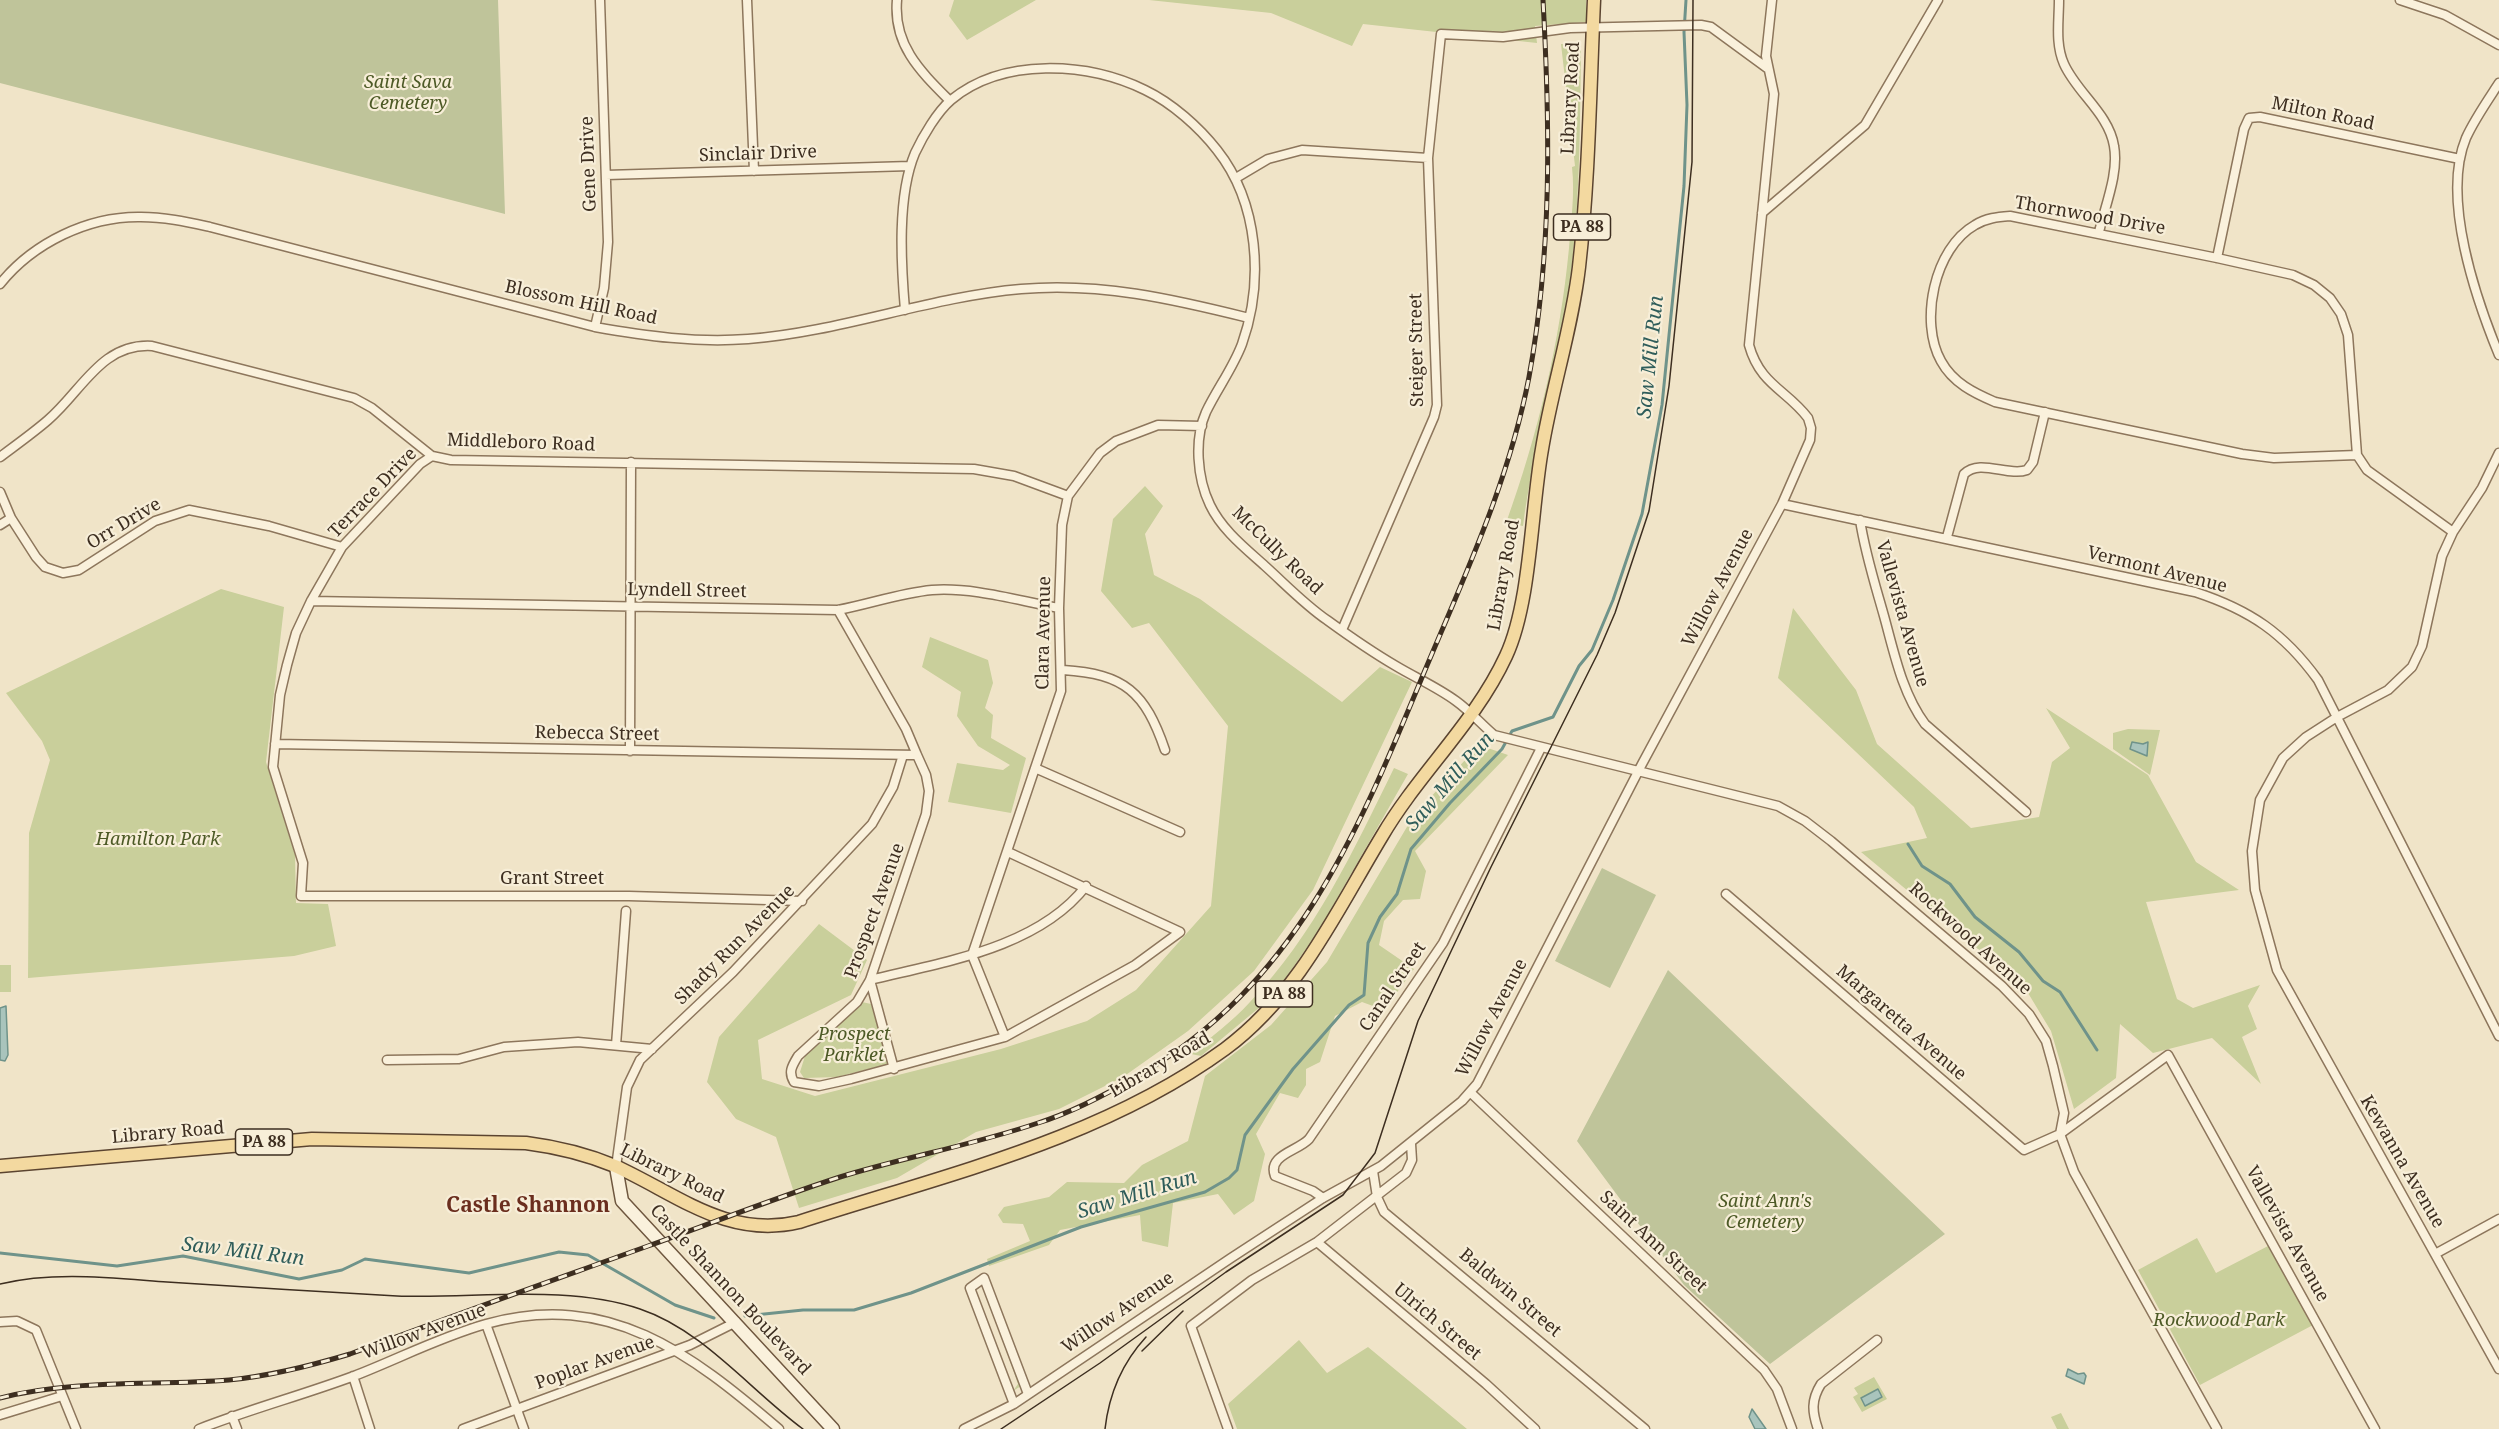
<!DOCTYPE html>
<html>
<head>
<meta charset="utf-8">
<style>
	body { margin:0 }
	canvas { display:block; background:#f0e4c8 }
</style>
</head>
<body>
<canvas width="2499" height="1429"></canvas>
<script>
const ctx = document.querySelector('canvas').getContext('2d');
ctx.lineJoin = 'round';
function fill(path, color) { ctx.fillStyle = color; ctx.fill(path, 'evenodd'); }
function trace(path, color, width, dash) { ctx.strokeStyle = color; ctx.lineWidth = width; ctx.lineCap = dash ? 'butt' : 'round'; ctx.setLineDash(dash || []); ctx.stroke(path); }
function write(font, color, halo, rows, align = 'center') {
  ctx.font = font + ' "Noto Serif",serif'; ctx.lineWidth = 4.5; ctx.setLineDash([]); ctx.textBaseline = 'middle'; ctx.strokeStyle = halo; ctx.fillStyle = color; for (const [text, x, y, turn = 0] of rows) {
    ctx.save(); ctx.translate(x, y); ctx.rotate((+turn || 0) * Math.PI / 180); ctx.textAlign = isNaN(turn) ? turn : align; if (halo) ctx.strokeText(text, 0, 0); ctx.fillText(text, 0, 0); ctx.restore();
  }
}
fill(new Path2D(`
	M954,0H1036L967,40L949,16Z
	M1149,0H1586V22L1535,26L1537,43L1363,24L1352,46L1271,13Z
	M1561,44L1581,46C1580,130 1580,213 1568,297C1557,374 1533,448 1523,526L1506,523C1538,434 1560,342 1569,248C1571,221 1575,194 1572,167L1575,166Z
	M1145,486L1163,506L1145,534L1154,575L1200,599L1342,702L1380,667L1412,682L1313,890L1254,971L1188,1031L1123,1077L1059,1109L976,1132L897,1178L799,1208L776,1137L736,1119L707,1082L719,1037L819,924L867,960L851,995L758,1040L762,1079L815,1096L1001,1049L1087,1021L1136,990L1211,906L1228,726L1149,623L1132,628L1101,591L1113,519Z
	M221,589L284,607L266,762L295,855L296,903L328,904L336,946L294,956L28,978L29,833L50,760L42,741L6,693Z
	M1793,608L1856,690L1877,744L1971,828L2039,817L2052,762L2070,748L2046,708L2148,775L2196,862L2239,890L2146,902L2177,999L2193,1008L2260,985L2248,1006L2257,1029L2242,1037L2261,1084L2212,1038L2153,1053L2120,1024L2116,1078L2074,1109L2051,1031L2025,988L1861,852L1927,838L1914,807L1778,678Z
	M930,637L988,660L993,683L985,708L993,715L991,738L1026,758L1011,813L948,802L957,763L1003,770L1010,765L978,746L957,716L961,692L922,667Z
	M2128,729L2160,730L2150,775L2113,749V733Z
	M1479,745L1508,755L1415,851L1426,871L1420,899L1403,900L1384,921L1379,945L1414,969L1384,1010L1362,1002L1335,1016L1320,1062L1306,1069V1085L1298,1098L1280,1093L1256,1134L1265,1154L1254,1201L1234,1215L1218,1194L1173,1203L1168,1247L1142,1241L1140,1215L1060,1230L1049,1245L989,1266L987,1259L1030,1241L1023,1224L1003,1223L998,1215L1004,1207L1049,1197L1067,1182L1124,1183L1142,1165L1188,1141L1205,1076L1271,1025L1327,962L1414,815Z
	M1394,768L1408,774L1318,932L1272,997L1201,1056L1191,1054C1211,1037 1233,1021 1250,1002C1314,935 1354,850 1394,768Z
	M0,965H11V992H0Z
	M862,1002L871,1004L888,1064L837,1077L804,1078L800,1072L805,1056Z
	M2197,1238L2216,1273L2270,1245L2313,1325L2200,1385L2138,1270Z
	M983,1284L1021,1386L1013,1391L1018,1384Z
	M1299,1340L1327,1373L1368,1347L1467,1429H1237L1228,1404Z
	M1874,1377L1887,1399L1862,1412L1853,1397L1858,1394L1854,1388Z
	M2061,1413L2069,1429H2057L2051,1417Z`), '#c9cf9b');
fill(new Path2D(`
	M0,0H498L505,214L0,83Z
	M1602,868L1656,895L1610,988L1555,961Z
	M1668,970L1945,1234L1770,1364L1684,1285L1577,1141Z`), '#bfc49a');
const water = new Path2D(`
	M2132,742L2143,744L2148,742L2147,756L2130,749Z
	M6,1006L8,1055L5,1061L0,1060V1008Z
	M2068,1369L2078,1374L2084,1373L2086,1376L2084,1384L2066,1376Z
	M1878,1389L1882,1397L1865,1406L1861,1398Z
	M1752,1409L1766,1429H1755L1749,1417Z`);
fill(water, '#a9c4bc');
trace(water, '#6f938a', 1.5);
trace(new Path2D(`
	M1908,844L1922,866L1950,884L1975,917L2019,952L2043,981L2060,992L2097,1050
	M0,1253L117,1266L183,1256L299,1279L342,1270L365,1259L469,1273L559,1252L588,1255L675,1305L714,1318
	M745,1316L803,1310H854L911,1293L1081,1227L1205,1192L1229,1178L1237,1170L1245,1135L1293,1069L1349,1005L1364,995L1368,943L1380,917L1397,894L1411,849L1450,803L1502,749L1512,731L1553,717L1579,666L1592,650L1613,600L1642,514L1662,405L1684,186L1687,105L1684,32L1686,0`), '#6f938a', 3);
const street = new Path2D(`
	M747,0L754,171
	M897,0C893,45 920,71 950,101
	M2059,0C2059,21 2055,44 2064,64C2077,93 2109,114 2114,146C2119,173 2105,206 2099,232
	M2400,0L2445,15L2499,45
	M2499,83C2488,100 2474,120 2466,138C2441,198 2476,299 2499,355
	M606,175L910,166
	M1236,178L1268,159L1302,150L1428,158
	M1762,213L1865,125L1938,0
	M2217,258L2244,129L2249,118L2260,117L2460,159
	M0,284C33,243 88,216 141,217C165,217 187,222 210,227L595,327C646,336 696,343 748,339C840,332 929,297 1021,289C1099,282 1173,299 1249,318
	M905,310C901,263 897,196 915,153C923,136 937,112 951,100C1003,57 1087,62 1145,90C1172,103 1199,127 1217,150C1259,203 1264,282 1242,344C1233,368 1217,389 1206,412C1194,439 1197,478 1210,505C1222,530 1245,548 1265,566C1285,584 1305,605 1327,620C1349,636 1372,652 1396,666C1416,678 1437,687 1456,701C1470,711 1481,724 1494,735L1778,806L1805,821L1831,841L2002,986L2029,1014L2046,1041L2053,1066L2064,1113L2060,1134L2074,1172L2217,1429
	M595,327L604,288L608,242L600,0
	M2499,453L2482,488L2453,532L2442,556L2422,646L2412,667L2388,690L2337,717L2306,737L2283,758L2260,800L2252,851L2255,890L2277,970L2499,1369
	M2357,455L2348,335L2341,314L2330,298L2314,285L2293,275L2217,258L2010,216C1998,217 1986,218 1975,225C1934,248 1919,322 1941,361C1953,383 1974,393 1995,402L2242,454L2274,458L2357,455L2367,470L2453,532
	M432,456L420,464L342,547L311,601L296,633L287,665L280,695L273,767L303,863L301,896H629L802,901
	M0,457C16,445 33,433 48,420C82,391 101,343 152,346L354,398L372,408L432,456L451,460L974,469L1014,476L1068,496
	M0,492L11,518L36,557L45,567L63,573L79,570L155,521L189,510L269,526L342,547
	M1782,504L2195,592C2250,610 2284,633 2318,680L2499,1036
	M1860,520C1865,553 1875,584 1884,616C1894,652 1902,693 1925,724L2026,812
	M0,525L11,518
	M1947,537L1964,474C1980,458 2008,477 2027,470L2033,462L2045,412
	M311,601L838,610C870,604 900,593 932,590C974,587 1019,601 1059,608
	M838,610L906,729L917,755L926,775L929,791L926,814L870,980L857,1002L798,1056C792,1066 788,1072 794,1082L819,1086L851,1079L1005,1037L1135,965L1180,932L1008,852
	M1342,630L1434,417L1437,405L1428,158L1441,34L1503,37L1570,28L1701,25L1711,27L1767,68
	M1063,670C1125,674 1145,692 1165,750
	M275,744L917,755
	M630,751L631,462
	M1035,768L1180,832
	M1726,894L2024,1150L2060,1134L2168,1055L2375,1429
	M1005,1037L972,955L1061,691L1059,608L1062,525L1068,496L1100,453L1116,441L1158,425L1202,426
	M616,1045L626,911
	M387,1060L459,1059L504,1047L578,1042L652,1049
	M894,1069L870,980C943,962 1038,948 1086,886
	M1471,1093L1764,1370L1777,1389L1792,1429
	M616,1167L627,1087L640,1060L733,972L872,824L893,787L903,755
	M1373,1171L1377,1197L1384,1212L1645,1429
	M1323,1198L1313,1191L1275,1176C1267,1155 1298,1151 1309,1139L1443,943L1541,748
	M1317,1242L1486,1384L1535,1429
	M2435,1254L2499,1219
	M0,1322L17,1321L36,1330L76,1429
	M486,1324L524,1429
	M353,1376L370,1429
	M1014,1404L970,1288L984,1278L1028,1394
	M0,1415L62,1396
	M232,1416L237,1429
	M199,1429C250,1409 303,1395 354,1376C398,1359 440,1337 486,1324C609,1290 690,1353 779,1429
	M463,1429L690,1345L736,1322
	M964,1429L1014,1404L1231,1258L1323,1198L1381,1166L1462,1101L1477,1084L1642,764L1782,504L1810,440L1811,428L1808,418C1787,390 1760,385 1749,345L1774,94L1766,56L1772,0
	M1228,1429L1191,1326L1252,1280L1317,1242L1406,1173L1412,1160L1411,1144
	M1818,1429C1812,1412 1811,1400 1821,1384L1877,1340`);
const secondary = new Path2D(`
	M616,1167L622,1201L833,1429`);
const primary = new Path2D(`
	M0,1166L312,1139L526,1143C557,1147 586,1154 615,1166C677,1194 727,1239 799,1222C944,1175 1100,1140 1225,1049C1299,994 1336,912 1382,836C1419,773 1475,723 1506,656C1531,602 1531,510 1542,449C1552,388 1572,328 1579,267C1589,179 1590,89 1594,0`);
trace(street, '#8d765c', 11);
trace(secondary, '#6f573f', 15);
trace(primary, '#5b4430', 15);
trace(street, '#faf1dc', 8);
trace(secondary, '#faf1dc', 12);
trace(primary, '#f3d9a0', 12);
trace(new Path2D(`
	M0,1284C54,1271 112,1278 167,1282C244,1287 320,1292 397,1296C474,1299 567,1284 640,1309C703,1330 750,1390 803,1429
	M1142,1351L1183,1311
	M1001,1429L1100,1363L1226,1272L1343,1195L1375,1153L1418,1021L1491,867L1597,655L1615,613L1649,511L1669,386L1692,162L1693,0
	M1105,1429C1109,1394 1122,1363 1146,1337`), '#3d2e20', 1.5);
const rail = new Path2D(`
	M0,1398C75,1379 152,1386 229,1380C270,1376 310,1366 350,1354C449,1317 548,1282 648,1246C712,1223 775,1198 840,1177C905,1157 973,1145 1038,1123C1073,1112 1107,1094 1139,1075C1296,984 1357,834 1423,675C1464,577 1509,482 1529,377C1552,251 1550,127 1543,0`);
trace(rail, '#3d2e20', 5);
trace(rail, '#f7eed8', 3, [9]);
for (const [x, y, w] of [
	[1582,227,57],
	[1284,994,57],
	[264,1142,57]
]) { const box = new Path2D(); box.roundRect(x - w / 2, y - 13, w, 26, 4.5); ctx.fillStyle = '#f7eed8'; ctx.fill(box); trace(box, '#3d2e20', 1.5); }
write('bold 16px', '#3d2e20', null, [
	["PA 88",1582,227],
	["PA 88",1284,994],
	["PA 88",264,1142]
]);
write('italic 18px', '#4d5a26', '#f7eed8', [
	["Saint Sava",408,83],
	["Cemetery",408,104],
	["Hamilton Park",158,840],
	["Prospect",854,1035],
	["Parklet",854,1056],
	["Saint Ann's",1765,1202],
	["Cemetery",1765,1223],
	["Rockwood Park",2219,1321]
]);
write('18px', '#3d2e20', '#f7eed8', [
	["Library Road",1571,98,-87],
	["Milton Road",2323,114,12],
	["Sinclair Drive",758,154,-2],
	["Gene Drive",589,164,-92],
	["Thornwood Drive",2090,216,10],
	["Blossom Hill Road",581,303,12],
	["Steiger Street",1417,350,-91],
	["Middleboro Road",521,443,2],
	["Terrace Drive",373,493,-46],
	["Orr Drive",124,524,-31],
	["McCully Road",1277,551,44],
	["Vermont Avenue",2157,570,14],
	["Library Road",1504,575,-80],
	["Willow Avenue",1718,588,-62],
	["Lyndell Street",687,591,1],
	["Vallevista Avenue",1902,614,74],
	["Clara Avenue",1044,633,-89],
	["Rebecca Street",597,734,1],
	["Grant Street",552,879],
	["Prospect Avenue",875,911,-70],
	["Rockwood Avenue",1970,939,42],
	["Shady Run Avenue",735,945,-45],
	["Canal Street",1393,987,-56],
	["Willow Avenue",1492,1018,-62],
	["Margaretta Avenue",1901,1023,41],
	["Library Road",1160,1065,-30],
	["Library Road",168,1133,-5],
	["Kewanna Avenue",2402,1162,60],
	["Library Road",672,1174,26],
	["Vallevista Avenue",2287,1234,61],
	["Saint Ann Street",1653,1242,43],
	["Castle Shannon Boulevard",730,1290,47],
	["Baldwin Street",1510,1293,40],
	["Willow Avenue",1118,1313,-34],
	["Ulrich Street",1437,1322,40],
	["Willow Avenue",424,1332,-20],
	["Poplar Avenue",595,1363,-20]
]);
write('italic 20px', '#2f5d5a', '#f7eed8', [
	["Saw Mill Run",1651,357,-84],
	["Saw Mill Run",1450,782,-49],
	["Saw Mill Run",1137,1195,-17],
	["Saw Mill Run",243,1252,7]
]);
write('bold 21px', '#6b2e1e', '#f7eed8', [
	["Castle Shannon",528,1206]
]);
</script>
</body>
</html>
